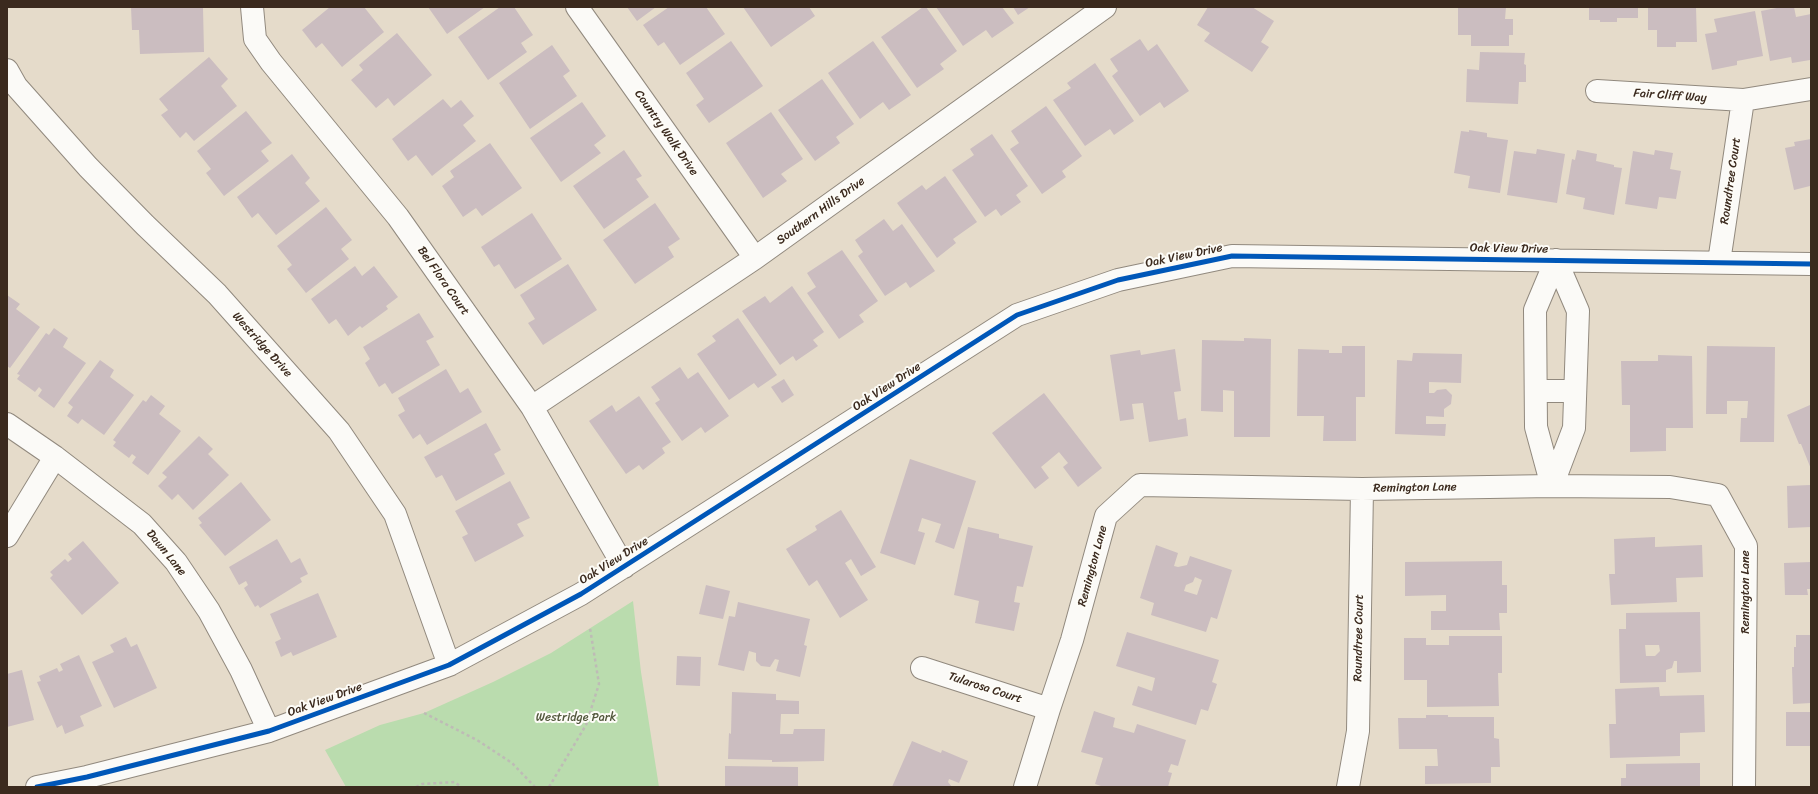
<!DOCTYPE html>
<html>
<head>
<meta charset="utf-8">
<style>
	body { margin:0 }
	#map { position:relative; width:1818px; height:794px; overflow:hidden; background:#e5dbca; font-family:Sriracha,sans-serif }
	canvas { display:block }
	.frame { position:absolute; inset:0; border:8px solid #3b2a1e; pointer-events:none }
</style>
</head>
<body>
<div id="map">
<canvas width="1818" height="794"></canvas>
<div class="frame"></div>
</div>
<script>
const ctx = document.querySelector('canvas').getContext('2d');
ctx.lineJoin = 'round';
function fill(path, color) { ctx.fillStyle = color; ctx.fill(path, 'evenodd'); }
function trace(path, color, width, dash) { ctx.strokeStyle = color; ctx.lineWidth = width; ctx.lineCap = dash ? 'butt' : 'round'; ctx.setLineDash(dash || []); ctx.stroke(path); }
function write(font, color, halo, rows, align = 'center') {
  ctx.font = font + ' Sriracha,sans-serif'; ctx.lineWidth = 4; ctx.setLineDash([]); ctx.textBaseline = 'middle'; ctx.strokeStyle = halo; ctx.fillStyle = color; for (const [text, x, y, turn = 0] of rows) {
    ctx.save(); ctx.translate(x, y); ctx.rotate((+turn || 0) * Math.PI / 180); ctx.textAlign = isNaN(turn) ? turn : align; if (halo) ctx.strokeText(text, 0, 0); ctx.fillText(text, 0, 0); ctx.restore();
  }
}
fill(new Path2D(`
	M633,601L641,672L659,787H346L325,750L380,725L424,713L493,682L551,653Z`), '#badcae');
fill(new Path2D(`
	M131,7L203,8L204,52L140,54L139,30H132Z
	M330,7H364L384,32L342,67L322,43L316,48L302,30Z
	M428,7H485L447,34Z
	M500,7H514L533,35L521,43L527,52L488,80L458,37Z
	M627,7H656L637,21Z
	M669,7H706L725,34L680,65L664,42L658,46L643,25Z
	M743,7H809L815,16L771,47Z
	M923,7H926L957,51L940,64L944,69L917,88L881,37Z
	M936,7H1002L1014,23L992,38L986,30L963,46Z
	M1013,7H1030L1018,15Z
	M1208,7H1252L1274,21L1261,42L1269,47L1252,72L1204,41L1210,33L1197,25Z
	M1458,7H1506L1505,19H1513V35H1509V46H1471V35H1458Z
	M1589,7H1638V18H1617V22H1600V20H1589Z
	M1648,7H1696L1697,42H1676V47H1657V30H1648Z
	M1782,7H1794L1796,17L1811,14L1810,60L1792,63L1791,57L1770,61L1761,11Z
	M1755,11L1763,56L1737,61V65L1712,70L1705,34L1717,32L1714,19Z
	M397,33L432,75L394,106L388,98L376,108L351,80L363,70L359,65Z
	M1140,39L1148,51L1157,44L1189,91L1164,108L1160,102L1140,116L1112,76L1118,71L1110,59Z
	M731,41L763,86L709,123L696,105L704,99L686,73Z
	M873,41L911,95L889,110L883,102L860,119L828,73Z
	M552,45L570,71L563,76L577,96L530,129L499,83Z
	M1480,52L1525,53L1524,64L1526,65V82H1519L1518,104L1466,102L1467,69L1479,70Z
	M209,57L228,79L221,86L237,106L194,141L186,132L180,138L161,115L168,110L159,99Z
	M1095,63L1134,121L1114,135L1110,129L1085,146L1053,100L1071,88L1067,83Z
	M822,79L854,124L836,137L840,143L815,161L778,110Z
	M443,99L451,108L461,100L474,116L463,125L476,141L432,176L416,155L408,161L392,139Z
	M582,102L606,136L594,145L601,153L561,182L530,138Z
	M1046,106L1082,156L1062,171L1066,177L1042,194L1010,149L1019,143L1011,131Z
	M246,111L272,143L261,151L269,161L224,196L206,173L211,169L197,151Z
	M771,112L803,159L781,174L787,181L763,198L726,143Z
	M1469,130L1487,133V137L1508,140L1500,193L1468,188L1470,176L1454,173L1461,131L1469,132Z
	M992,134L1028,186L1016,195L1021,202L1001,216L996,209L985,217L952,170L974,155L970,149Z
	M1811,139V189L1810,186L1794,190L1785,148L1795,146L1794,142Z
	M490,143L522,188L482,216L476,208L463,217L442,186L454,177L450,171Z
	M1537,149L1565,154L1557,203L1507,195L1514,151L1536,154Z
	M624,150L642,176L636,179L649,197L604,229L573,186Z
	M1577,150L1597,154L1596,161L1614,165V167L1622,168L1614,215L1583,209L1585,198L1566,194L1572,159L1575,160Z
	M1655,150L1673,153L1670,169L1681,171L1676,199L1659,197L1657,209L1625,204L1633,151L1654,155Z
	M292,154L310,178L305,183L320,201L276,235L258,213L252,218L237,197Z
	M945,176L977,222L953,239L956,243L937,258L897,203L922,185L926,190Z
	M655,203L680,239L668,247L674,257L635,284L603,240Z
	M326,207L352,240L341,249L349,259L306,293L287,269L292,265L277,246Z
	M532,213L562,259L515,289L499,264L494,267L481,247Z
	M884,219L893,231L902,224L935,271L910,288L906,282L885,296L858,256L863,252L855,240Z
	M842,250L878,301L859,315L864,322L839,339L807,293L816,287L807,273Z
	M568,264L597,310L543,345L528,323L535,319L520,295Z
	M355,266L362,276L374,266L398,297L386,306L388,309L362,328L360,326L348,336L336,319L329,324L311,299Z
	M792,286L824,332L813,340L818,346L796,361L793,356L780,365L742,311L765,296L770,303Z
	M7,295L20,304L16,309L40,327L10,368L7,366Z
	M419,313L434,337L426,341L440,365L392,394L385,383L379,387L365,363L370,359L363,347Z
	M738,318L777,375L758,388L754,383L729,400L697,354L716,341L712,336Z
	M54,328L68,338L63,347L86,363L54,408L38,396L42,390L39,387L35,392L17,379L20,375L17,374L46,333L49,335Z
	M1244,338L1271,339L1270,437H1234V391L1223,390V412L1201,411L1202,340L1244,341Z
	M1342,346H1365V397H1356V441H1323L1324,416H1297L1298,349L1329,350V353H1342Z
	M1707,346L1775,347L1774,442H1740L1741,418H1747L1748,401H1727V414H1706Z
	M1175,349L1181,391L1174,392L1178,420L1186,418L1188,436L1149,442L1143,403L1132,404L1134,419L1120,421L1110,355L1140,350L1141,355Z
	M1413,353L1462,354L1461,383L1429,382V393H1434L1437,390L1446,389L1452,395L1451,404L1444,409V417L1426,416V424H1446L1445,436L1395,434L1397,360L1412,361Z
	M1658,355L1692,356L1693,428H1666V451L1630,452V405H1622L1621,361H1658Z
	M100,360L114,370L110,377L134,395L104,435L82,419L78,424L67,416L73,407L68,403Z
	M680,367L688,379L698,372L729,416L705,433L701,427L682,441L655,403L660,400L651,387Z
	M446,369L460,393L468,388L482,412L427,445L420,434L413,439L398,415L405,411L398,398Z
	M784,379L794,395L782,403L771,387Z
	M1044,393L1102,468L1078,487L1063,467L1068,463L1059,452L1041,467L1049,478L1035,489L992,433Z
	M151,395L165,406L159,414L181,431L148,475L132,463L136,457L132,454L129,458L113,446L116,442L113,440L143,400L146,402Z
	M639,396L671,442L662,448L665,453L643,470L639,465L626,474L589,421L612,405L616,412Z
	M1810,405L1811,407V469L1801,444H1799L1787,415Z
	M486,423L501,450L494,454L505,474L456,501L442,475L436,478L424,457Z
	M199,436L213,449L208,454L229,475L193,510L178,494L172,500L158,486L167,477L162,473Z
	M910,459L976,481L954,549L935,542L941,524L922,518L918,531L925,533L915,565L880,553Z
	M510,481L530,518L517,524L524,536L475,562L462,537L468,534L455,511Z
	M241,482L271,520L225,556L199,525L202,523L198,518Z
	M1810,485L1811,527L1788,528L1787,486Z
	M841,510L876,567L861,576L851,559L845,563L868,600L840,618L817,580L809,586L786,549L817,530L815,526Z
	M968,527L999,534V538L1033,546L1023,587L1017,586L1014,602L1020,603L1014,631L975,623L979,601L954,595Z
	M1655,537V547L1702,545L1703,577L1676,578L1677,602L1611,605L1609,574H1615L1614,539Z
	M277,539L291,563L300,558L308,574L300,578L302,582L260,608L258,605L255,607L244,588L248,585L246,581L239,585L229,567Z
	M83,541L119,583L82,615L50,578L53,575L50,572L65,559L68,562L72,559L68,554Z
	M1156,545L1178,553L1174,566L1178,567L1187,565L1190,556L1232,570L1217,619L1211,617L1206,632L1151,615L1154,603L1140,598ZM1195,577L1202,580L1197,595L1184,591L1186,585L1193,582Z
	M1502,561V585H1507V613H1499L1500,630H1431V611H1446V595L1405,596V562Z
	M1811,562V589H1807L1808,595H1785L1784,563Z
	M706,585L730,591L723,619L699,614Z
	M318,593L337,637L293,656L291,652L281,657L275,642L281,639L270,614Z
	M738,602L810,619L804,645L807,646L800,677L776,671L779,660L775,659L770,667L761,666L756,661V653L749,651L744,671L718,665L729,616L735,617Z
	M1700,612L1701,672L1677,673V661H1674L1672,668L1666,670V682L1620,683L1619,629H1626V613ZM1645,645H1659L1660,651L1655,656H1646Z
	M1127,632L1219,660L1212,682L1217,684L1208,711L1201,709L1196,725L1132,705L1138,686L1152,691L1155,678L1116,666Z
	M1796,635H1811V703L1793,704L1792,667H1794V647H1796Z
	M1449,636H1502V673H1498L1499,706L1427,707V680H1404V638H1426V645H1449Z
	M126,637L131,647L137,644L157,688L114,708L92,662L114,652L110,645Z
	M79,655L102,706L80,716L84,726L65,734L62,725L57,728L37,682L41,681L39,676L57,668L59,672L63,670L60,664Z
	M677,656L701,657L700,686L676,685Z
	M22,670L34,720L7,727V674Z
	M1659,687L1660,696L1704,695L1705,732L1680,733V756L1610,758L1609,724H1616L1615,689Z
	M732,692L776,694V700L799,701V714H781L780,734H793L794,729H825L824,761L772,762V760L728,759L729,733L731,734Z
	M1094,711L1115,718L1113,727L1134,733L1137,724L1186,740L1178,766L1171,764L1168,772L1172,773L1168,787H1104L1095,784L1103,758L1081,752Z
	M1786,712H1811V746H1786Z
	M1426,715H1448V717H1494V738L1499,739L1500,767H1491V783L1425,784V766H1438L1437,749H1399L1398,718H1426Z
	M912,741L941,753L942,750L968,761L959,783L949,779L948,782L952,787H892Z
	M1700,763V787H1621V778H1626V764Z
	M725,766L798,767V787H725Z`), '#cbbdc0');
const minor = new Path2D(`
	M252,7L255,39L271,62L398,217L532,407L624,567
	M577,7L755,258
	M7,70L16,86L88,167L145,225L217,294L339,431L395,514L449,665
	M1597,91L1743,100L1811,89
	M1719,262L1743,100
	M1536,391H1575
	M532,407L755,258L1105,7
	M7,424L55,457L142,524L176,562L209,611L241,670L269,731
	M1552,486L1574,428L1578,311L1556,260
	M1552,486L1536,427L1535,310L1556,260
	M7,536L55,457
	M922,668L1049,709
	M37,787L87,777L269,731L449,665L581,594L1017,315L1118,280L1232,256L1811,264
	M1025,787L1049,709L1072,640L1106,516L1140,485L1362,489L1552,486L1670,487L1718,495L1746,546L1744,787
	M1348,787L1358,731L1362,489`);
trace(minor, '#91897e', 24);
trace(new Path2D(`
	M424,713L477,740L512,763L535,787
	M416,787L422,784L455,782L461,787
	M549,787L586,725L599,684L590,628`), '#bebbb6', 2.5, [3, 3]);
trace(minor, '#fbfaf7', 22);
trace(new Path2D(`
	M37,787L87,777L269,731L449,665L581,594L1017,315L1118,280L1232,256L1811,264`), '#0057b8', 5);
write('12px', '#3b2a1e', '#fdfcf7', [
	["Fair Cliff Way",1670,96,4],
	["Country Walk Drive",666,133,55],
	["Roundtree Court",1731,181,-82],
	["Southern Hills Drive",821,211,-36],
	["Oak View Drive",1509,249,1],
	["Oak View Drive",1184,256,-12],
	["Bel Flora Court",443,281,55],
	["Westridge Drive",262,345,48],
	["Oak View Drive",887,387,-33],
	["Remington Lane",1415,488,-1],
	["Dawn Lane",166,553,51],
	["Oak View Drive",614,561,-32],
	["Remington Lane",1093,566,-75],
	["Remington Lane",1746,592,-90],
	["Roundtree Court",1359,638,-89],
	["Tularosa Court",985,688,18],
	["Oak View Drive",325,700,-20]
]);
write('12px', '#52573c', '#fdfcf7', [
	["Westridge Park",576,718]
]);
</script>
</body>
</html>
